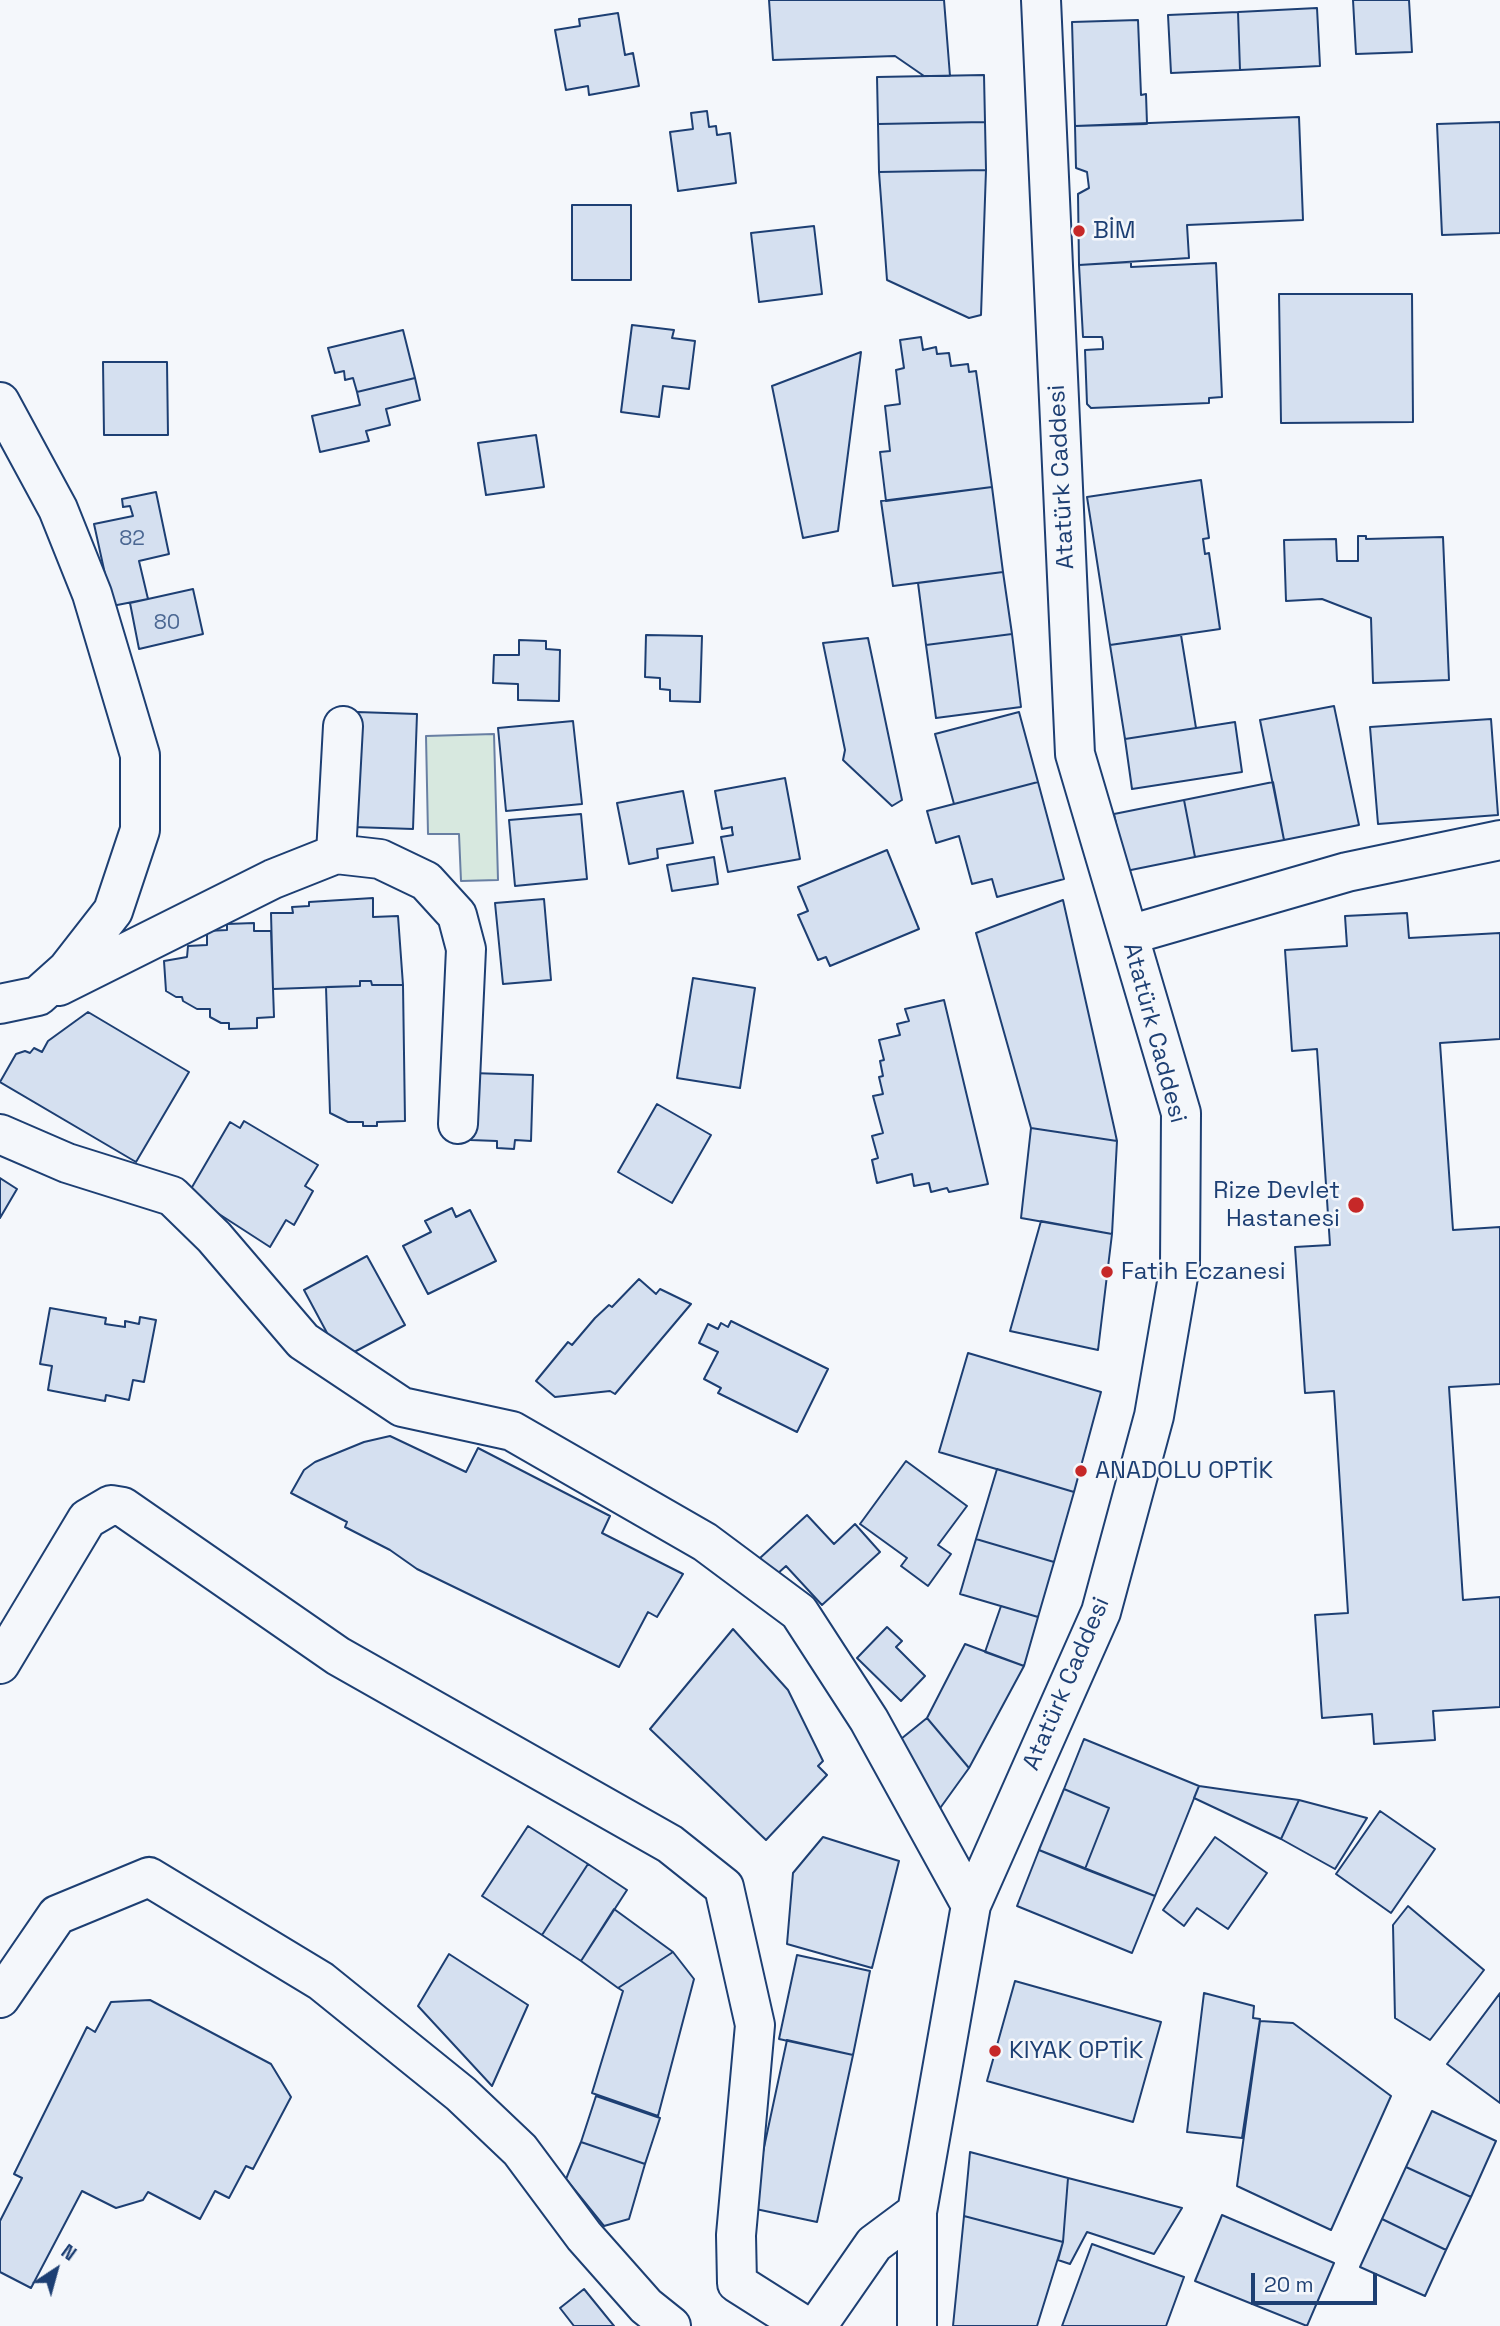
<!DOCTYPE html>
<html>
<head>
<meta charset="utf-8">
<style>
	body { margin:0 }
	#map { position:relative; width:1500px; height:2326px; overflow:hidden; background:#f4f7fb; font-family:"Space Grotesk",sans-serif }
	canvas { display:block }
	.north { position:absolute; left:21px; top:2235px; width:70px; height:70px; -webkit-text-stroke:5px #f4f7fb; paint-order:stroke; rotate:36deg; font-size:19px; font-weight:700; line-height:28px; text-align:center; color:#1d3f73 }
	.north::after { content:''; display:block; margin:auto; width:24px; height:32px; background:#1d3f73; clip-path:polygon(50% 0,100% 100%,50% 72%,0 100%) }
	.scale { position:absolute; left:1251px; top:2273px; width:126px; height:32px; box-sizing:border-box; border:4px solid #1d3f73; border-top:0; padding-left:9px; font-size:21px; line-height:24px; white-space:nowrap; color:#1d3f73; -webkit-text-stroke:5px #f4f7fb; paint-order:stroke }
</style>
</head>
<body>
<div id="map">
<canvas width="1500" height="2326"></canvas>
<div class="north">N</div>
<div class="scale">20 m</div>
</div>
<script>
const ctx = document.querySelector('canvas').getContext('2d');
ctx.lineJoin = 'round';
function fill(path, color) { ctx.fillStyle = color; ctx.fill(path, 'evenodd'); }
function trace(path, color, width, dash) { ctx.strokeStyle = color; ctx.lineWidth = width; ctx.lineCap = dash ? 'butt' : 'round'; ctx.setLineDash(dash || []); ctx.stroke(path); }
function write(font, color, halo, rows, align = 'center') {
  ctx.font = font + ' "Space Grotesk",sans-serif'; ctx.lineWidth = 5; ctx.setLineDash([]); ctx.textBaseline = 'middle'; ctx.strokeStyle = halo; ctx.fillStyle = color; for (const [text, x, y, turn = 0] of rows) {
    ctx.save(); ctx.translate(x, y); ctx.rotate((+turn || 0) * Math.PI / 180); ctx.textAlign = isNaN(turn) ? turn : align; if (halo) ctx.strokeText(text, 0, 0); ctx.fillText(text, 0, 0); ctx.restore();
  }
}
const green = new Path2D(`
	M494,734L498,880L461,881L459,834H428L426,736Z`);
fill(green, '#d7e8df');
trace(green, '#687fa3', 2);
const building = new Path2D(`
	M769,0H944L950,76H924L895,56L773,60Z
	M1353,0H1409L1412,52L1356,54Z
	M1317,8L1320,66L1240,70L1238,12Z
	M1238,12L1240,70L1171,73L1168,15Z
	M618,13L625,55L633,53L639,86L589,95L588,86L566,90L555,30L580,26L579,19Z
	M1138,20L1141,95L1146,94L1147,124L1075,126L1072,22Z
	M984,75L985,122L878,124L877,77Z
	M707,111L709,127L716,126L717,135L730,133L736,183L678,191L670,132L693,129L691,113Z
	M1299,117L1303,220L1187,225L1189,258L1079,265L1078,194L1089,188L1087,172L1076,168L1075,126Z
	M985,122L986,170L879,172L878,124Z
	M1500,122V233L1442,235L1437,124Z
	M986,170L981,315L969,318L887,280L879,172Z
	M572,205H631V280H572Z
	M814,226L822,294L759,302L751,233Z
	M1131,262V267L1216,263L1222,397L1209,398V403L1091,408L1087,404L1085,350L1103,349V342L1102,337H1083L1079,265Z
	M1279,294H1412L1413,422L1281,423Z
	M632,325L674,330L672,338L695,341L689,389L663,386L659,417L621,412Z
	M403,330L415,378L357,392L353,378L345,380L344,371L335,373L328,348Z
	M921,337L923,350L936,347L937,354L949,353L951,366L968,364L969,372L976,371L992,487L886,501L880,452L890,451L885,406L900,404L896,370L904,368L900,340Z
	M861,352L838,531L803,538L772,386Z
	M103,362H167L168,435H104Z
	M415,378L420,400L386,409L390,425L366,431L369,441L320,452L312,416L360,405L357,392Z
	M536,435L544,487L486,495L478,443Z
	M1201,480L1209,538L1203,539L1205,554L1209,553L1220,629L1110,645L1087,497Z
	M992,487L1003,572L893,586L881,501Z
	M156,492L169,554L139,561L148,599L112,606L94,524L133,516L130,506L123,507L122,499Z
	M1358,536H1366V539L1443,537L1449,680L1373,683L1371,618L1322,599L1286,601L1284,540L1336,539L1337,561H1358Z
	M1003,572L1012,634L926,645L918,583Z
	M193,589L203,634L139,649L130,603Z
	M1012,634L1021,707L936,718L926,645Z
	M646,635L702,636L700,702L670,701V690L660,689V678L645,677Z
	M1181,635L1196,728L1125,739L1110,645Z
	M868,638L902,800L892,806L843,760L845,750L823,643Z
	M519,640L546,641V649L560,650L559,701L518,700V684L493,683L494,655H519Z
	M1334,706L1359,825L1284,840L1260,720Z
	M357,712L417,714L413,829L353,827Z
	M1019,712L1038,782L954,804L935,734Z
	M1491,719L1498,815L1378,824L1370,727Z
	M573,721L582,804L506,811L498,728Z
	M1235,722L1242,772L1132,789L1125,739Z
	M785,778L800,859L728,872L721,837L733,835L732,830V827L722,829L715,791Z
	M1038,782L1064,879L997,897L992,879L972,884L959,836L936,843L927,811Z
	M1273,782L1284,840L1195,857L1184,800Z
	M683,791L693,843L657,849L658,858L629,864L617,803Z
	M1184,800L1195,857L1126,871L1114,814Z
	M581,814L587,879L515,886L509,820Z
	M887,850L919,929L830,966L826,957L818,960L798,915L808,911L798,887Z
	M714,857L718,884L672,891L667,865Z
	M373,898V917L398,916L403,985H372L371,981H360V986L273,989L271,913H293L292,907L309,906V902Z
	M544,899L551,980L503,984L495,903Z
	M1063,900L1114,1127L1117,1141L1031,1128L976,933Z
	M1407,913L1409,938L1500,933V1039L1440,1043L1453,1230L1500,1227V1384L1449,1387L1463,1600L1500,1597V1707L1433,1711L1435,1740L1374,1744L1372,1714L1322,1718L1315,1615L1348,1613L1334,1391L1305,1393L1295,1247L1330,1245L1317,1049L1292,1051L1285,950L1347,946L1345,916Z
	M254,923V931H271L274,1017L257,1018V1028L229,1029V1023H221L210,1017V1009H197L183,1001L182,997H176L166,991L164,961L187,957L188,946L207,945V931L227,930V924Z
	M693,978L755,988L740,1088L677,1078Z
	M360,981H371L372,985H403L405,1121L377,1122V1126H363V1122H348L330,1113L326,987L360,986Z
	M944,1000L988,1184L949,1192L947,1188L931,1192L929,1183L914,1186L912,1174L877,1183L872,1160L878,1158L872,1136L883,1133L873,1096L883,1094L879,1077L883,1076L880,1061L884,1060L879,1040L900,1035L897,1024L909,1021L905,1009Z
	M88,1012L189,1072L136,1162L0,1082L16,1054L25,1051L30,1053L34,1048L42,1052L48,1041Z
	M472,1073L533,1075L531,1141L515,1140L514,1149L497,1148V1141L470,1140Z
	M657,1104L711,1135L672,1203L618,1172Z
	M244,1121L318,1165L305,1186L313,1191L294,1225L286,1220L270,1247L188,1194L230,1122L240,1128Z
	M1031,1128L1117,1141L1112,1234L1021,1218Z
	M0,1178L17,1189L0,1218Z
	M452,1208L456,1217L470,1210L496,1261L428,1294L403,1246L431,1232L425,1221Z
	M1041,1221L1112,1234L1098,1350L1010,1331Z
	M367,1256L405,1325L341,1359L304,1290Z
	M639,1279L656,1294L660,1289L691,1304L615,1394L610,1391L555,1397L536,1381L568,1342L572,1345L595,1318L609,1305L612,1307Z
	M50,1308L106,1318L105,1324L125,1327V1321L139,1324L140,1317L156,1320L144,1382L133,1380L129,1400L106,1395L105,1401L48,1390L52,1366L40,1364Z
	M731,1321L828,1369L797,1432L718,1393L721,1388L704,1379L718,1352L699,1343L708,1324L718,1329L721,1323L728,1327Z
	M968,1353L1101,1392L1074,1492L939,1452Z
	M390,1436L466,1472L478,1448L610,1516L602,1533L683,1574L657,1617L648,1612L619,1667L417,1569L390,1550L345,1527L347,1522L291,1493L304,1470L315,1462L364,1442Z
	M906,1461L967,1506L938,1545L951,1554L928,1586L901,1566L907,1558L860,1524Z
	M997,1469L1074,1492L1054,1562L976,1539Z
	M807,1515L834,1544L855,1524L880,1552L822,1605L786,1566L776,1575L760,1558Z
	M976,1539L1054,1562L1038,1617L960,1594Z
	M1001,1606L1038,1617L1024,1666L985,1652Z
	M887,1627L902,1641L896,1647L925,1676L901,1701L857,1658Z
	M733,1629L788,1690L823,1761L818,1766L827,1775L766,1840L650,1729Z
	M965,1644L1024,1666L969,1768L927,1718Z
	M927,1718L969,1768L933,1818L891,1747Z
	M1084,1739L1199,1786L1155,1896L1085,1869L1109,1808L1064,1789Z
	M1199,1786L1248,1793L1299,1800L1281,1839L1194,1798Z
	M1064,1789L1109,1808L1085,1869L1039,1850Z
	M1299,1800L1367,1818L1335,1869L1281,1839Z
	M1380,1811L1435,1849L1391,1913L1336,1874Z
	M528,1826L588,1864L542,1935L482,1896Z
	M823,1837L899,1861L872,1968L787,1944L793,1873Z
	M1215,1837L1267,1873L1228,1929L1197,1908L1184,1926L1163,1910Z
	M1039,1850L1155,1896L1132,1953L1017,1906Z
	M588,1864L627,1890L581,1961L542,1935Z
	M1408,1906L1484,1970L1430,2040L1395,2018L1393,1925Z
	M614,1909L673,1952L618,1988L581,1961Z
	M673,1952L694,1979L658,2116L592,2093L623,1991L618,1988Z
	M449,1954L528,2005L492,2086L418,2006Z
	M797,1955L870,1971L853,2055L779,2039Z
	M1015,1981L1161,2022L1133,2122L987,2081Z
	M1204,1993L1254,2006L1253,2018L1260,2019L1242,2138L1187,2132Z
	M1500,1993V2103L1447,2064Z
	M150,2000L271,2064L291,2097L253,2169L246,2166L229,2198L215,2191L200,2219L148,2192L143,2200L116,2208L82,2191L31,2288L0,2272V2221L22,2178L14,2174L87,2027L95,2032L111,2002Z
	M1260,2021L1293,2023L1391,2096L1331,2230L1237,2186Z
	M787,2040L853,2055L817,2222L751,2208Z
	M596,2096L660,2118L645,2164L581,2142Z
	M1432,2111L1496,2141L1471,2197L1406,2167Z
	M581,2142L645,2164L629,2219L604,2226L566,2179Z
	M970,2152L1068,2178L1063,2242L964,2216Z
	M1406,2167L1471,2197L1446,2250L1382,2219Z
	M1068,2178L1134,2195L1182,2208L1154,2254L1087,2232L1070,2264L1058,2260L1063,2242Z
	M1222,2215L1334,2263L1307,2326L1195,2281Z
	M964,2216L1063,2242L1037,2326H953Z
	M1382,2219L1446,2250L1425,2296L1360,2267Z
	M1092,2244L1184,2277L1166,2326H1062Z
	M584,2289L614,2326H574L560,2308Z`);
fill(building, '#d5e0f0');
trace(building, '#1d3f73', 2);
const minor = new Path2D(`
	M0,402L58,509L92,594L140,755V830L113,911L67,970L38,996L0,1004
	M336,854L343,726
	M1129,935L1347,872L1500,840
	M59,986L273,879L336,854L380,859L426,881L457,915L466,949L458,1124
	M0,1134L67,1163L172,1196L214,1237L303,1341L402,1407L512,1431L705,1542L799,1612L869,1720L971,1905
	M0,1664L87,1519L111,1505L123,1507L338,1656L670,1844L724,1887L755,2025L736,2235L737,2283L805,2326
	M0,1998L57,1915L149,1877L321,1981L461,2094L520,2150L584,2236L646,2306L671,2326
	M817,2326L874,2244L917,2212
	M917,2326V2212L971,1905L1101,1612L1154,1416L1180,1265L1181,1113L1075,754L1041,0`);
trace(minor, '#1d3f73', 42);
trace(minor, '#f4f7fb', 38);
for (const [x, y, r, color] of [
	[1079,231,7,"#c62828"],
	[1356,1205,9,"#c62828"],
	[1107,1272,7,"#c62828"],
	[1081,1471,7,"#c62828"],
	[995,2051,7,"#c62828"]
]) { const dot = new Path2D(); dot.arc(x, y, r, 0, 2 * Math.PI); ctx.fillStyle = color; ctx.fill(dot); trace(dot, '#f4f7fb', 2.5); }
write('21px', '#4b6792', null, [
	["82",132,539],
	["80",167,623]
]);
write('24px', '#1d3f73', '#f4f7fb', [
	["BİM",1093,231],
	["Rize Devlet",1340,1191,"right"],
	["Hastanesi",1340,1219,"right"],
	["Fatih Eczanesi",1121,1272],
	["ANADOLU OPTİK",1095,1471],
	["KIYAK OPTİK",1009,2051]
], 'left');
write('24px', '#1d3f73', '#f4f7fb', [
	["Atatürk Caddesi",1062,477,-93],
	["Atatürk Caddesi",1154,1033,75],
	["Atatürk Caddesi",1067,1684,-67]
]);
</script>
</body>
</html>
